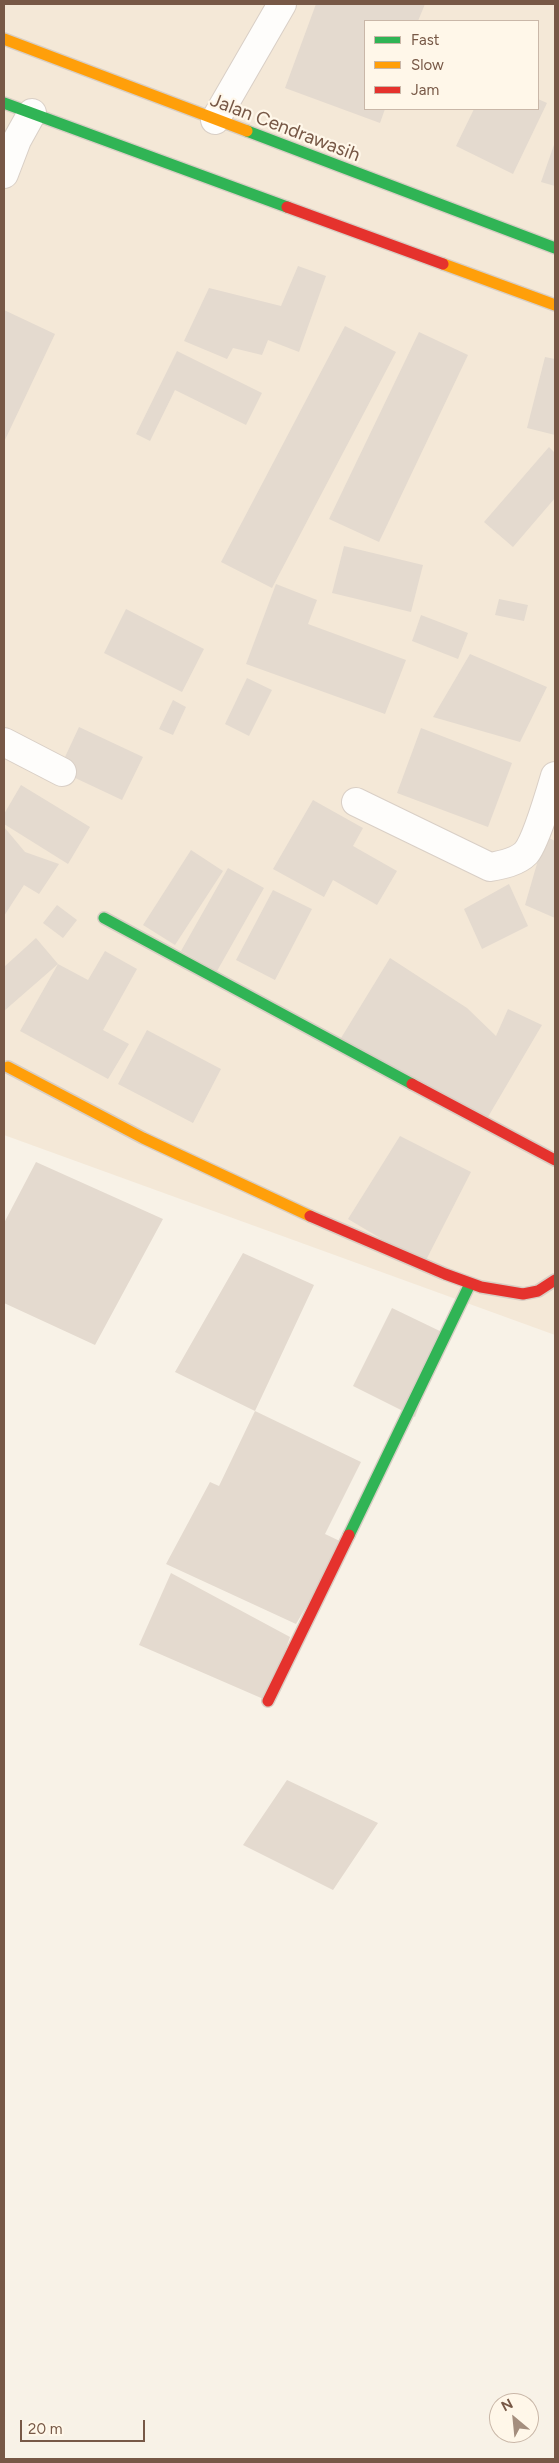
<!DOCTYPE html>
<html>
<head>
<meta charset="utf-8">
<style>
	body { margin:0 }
	#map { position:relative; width:559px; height:2463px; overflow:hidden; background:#f8f2e7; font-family:Figtree,sans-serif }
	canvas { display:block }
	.frame { position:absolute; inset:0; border:5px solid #775846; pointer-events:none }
	.legend { position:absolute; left:364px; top:20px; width:175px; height:90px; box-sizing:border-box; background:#fff7e9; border:1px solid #c9b7a8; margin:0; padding:6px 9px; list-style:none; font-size:15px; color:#775846 }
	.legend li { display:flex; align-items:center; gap:10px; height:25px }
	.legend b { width:25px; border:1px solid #c9b7a8 }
	.north { position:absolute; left:489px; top:2393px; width:50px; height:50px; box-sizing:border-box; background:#fff7e9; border:1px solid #c9b7a8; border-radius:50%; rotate:332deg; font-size:14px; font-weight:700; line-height:20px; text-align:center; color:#775846 }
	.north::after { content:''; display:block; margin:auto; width:18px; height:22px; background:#a48e7e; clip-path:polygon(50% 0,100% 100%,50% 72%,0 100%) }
	.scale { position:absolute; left:20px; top:2420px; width:125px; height:22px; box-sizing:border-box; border:2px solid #775846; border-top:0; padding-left:6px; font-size:15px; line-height:18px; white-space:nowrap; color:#775846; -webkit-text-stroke:4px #fff7e9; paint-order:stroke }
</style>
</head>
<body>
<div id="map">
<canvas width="559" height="2463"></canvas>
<div class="frame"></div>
<ul class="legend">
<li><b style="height:6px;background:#30b455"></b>Fast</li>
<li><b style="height:6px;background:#ff9f0a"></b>Slow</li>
<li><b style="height:6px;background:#e5322d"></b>Jam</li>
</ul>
<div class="north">N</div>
<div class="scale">20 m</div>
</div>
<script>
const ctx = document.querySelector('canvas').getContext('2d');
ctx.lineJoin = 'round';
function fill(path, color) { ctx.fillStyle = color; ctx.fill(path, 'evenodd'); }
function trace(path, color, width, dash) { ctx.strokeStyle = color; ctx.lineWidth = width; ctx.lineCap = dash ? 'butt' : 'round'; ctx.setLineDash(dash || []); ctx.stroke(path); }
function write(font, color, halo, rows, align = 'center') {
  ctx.font = font + ' Figtree,sans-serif'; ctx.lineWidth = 4.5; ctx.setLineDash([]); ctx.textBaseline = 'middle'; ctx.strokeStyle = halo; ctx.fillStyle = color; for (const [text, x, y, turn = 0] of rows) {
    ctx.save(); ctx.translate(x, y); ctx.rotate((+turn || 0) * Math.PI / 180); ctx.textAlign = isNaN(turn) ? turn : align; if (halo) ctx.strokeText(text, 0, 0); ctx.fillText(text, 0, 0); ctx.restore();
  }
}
fill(new Path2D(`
	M4,4H555V1335L4,1135ZM365,21H538V109H365Z`), '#f4e8d7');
fill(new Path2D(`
	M316,4H425L418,21H365V109H385L380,123L285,88Z
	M538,99L547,103L513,174L456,146L474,109H538Z
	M555,142V186L541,182Z
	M298,266L326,276L299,352L268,340L262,355L233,348L227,359L184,341L209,288L281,306Z
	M4,310L55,334L4,442Z
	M345,326L396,352L272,588L221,562Z
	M419,332L468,355L379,542L329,519Z
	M177,351L262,393L246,425L175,390L150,441L136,434Z
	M545,357L555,359V435L527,428Z
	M549,447L555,453V498L513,547L484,522Z
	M344,546L423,565L411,612L332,593Z
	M276,584L317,600L308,624L406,660L385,714L246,664Z
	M499,599L528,605L524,621L495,615Z
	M126,609L204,649L182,692L104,653Z
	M421,615L468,633L458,659L412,641Z
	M470,654L547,687L520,742L433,717Z
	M247,678L272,690L249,736L225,724Z
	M173,700L186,707L173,735L159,729Z
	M79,727L143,757L122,800L71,776L65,757Z
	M421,728L512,763L488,827L397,793Z
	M21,785L90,827L68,864L4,824V814Z
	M313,800L363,828L353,846L397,871L377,905L333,880L324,897L273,869Z
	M4,827L25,852L59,864L39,894L24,885L4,916Z
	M545,836L555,841V918L525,905Z
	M191,850L223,871L175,945L143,925Z
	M228,868L264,888L217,971L181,951Z
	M509,884L528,926L482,949L464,909Z
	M273,890L312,909L275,980L236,960Z
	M57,905L77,920L63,938L43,923Z
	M36,938L58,964L88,980L105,951L137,969L103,1030L129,1044L108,1079L20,1031L58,964L4,1011V967Z
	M390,958L467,1008L496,1036L508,1009L542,1025L485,1122L338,1043Z
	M147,1030L221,1069L193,1123L118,1084Z
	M400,1136L471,1172L424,1264L348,1219Z
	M36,1162L163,1219L95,1345L4,1303V1223Z
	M243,1253L314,1285L255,1411L361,1462L325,1534L344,1543L296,1624L166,1564L210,1482L219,1486L255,1411L175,1372Z
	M392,1308L446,1334L415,1417L353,1386Z
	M171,1573L290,1637L268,1701L139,1645Z
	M287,1780L378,1823L333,1890L243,1845Z`), '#e4dacf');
const street = new Path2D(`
	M215,120L282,4
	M4,174L17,140L32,113
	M4,742L62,772
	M356,802L490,867C502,865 517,862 526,853C536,841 550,793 555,776`);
const fast = new Path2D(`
	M4,103L287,207
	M247,131L555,248
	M104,918L412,1084
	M349,1535L470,1284`);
const slow = new Path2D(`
	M4,39L247,131
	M443,264L555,305
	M8,1067L143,1138L310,1216`);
const jam = new Path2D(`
	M287,207L443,264
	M412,1084L555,1160
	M310,1216L445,1274L481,1287L523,1294L538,1291L555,1280
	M268,1701L349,1535`);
trace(street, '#d9cfc6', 30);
trace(fast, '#d8cec4', 14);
trace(slow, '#d8cec4', 14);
trace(jam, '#d8cec4', 14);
trace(street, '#fefdfb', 28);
trace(fast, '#30b455', 11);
trace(slow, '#ff9f0a', 11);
trace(jam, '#e5322d', 11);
write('19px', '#775846', '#fff7e9', [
	["Jalan Cendrawasih",285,128,21]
]);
</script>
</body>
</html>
